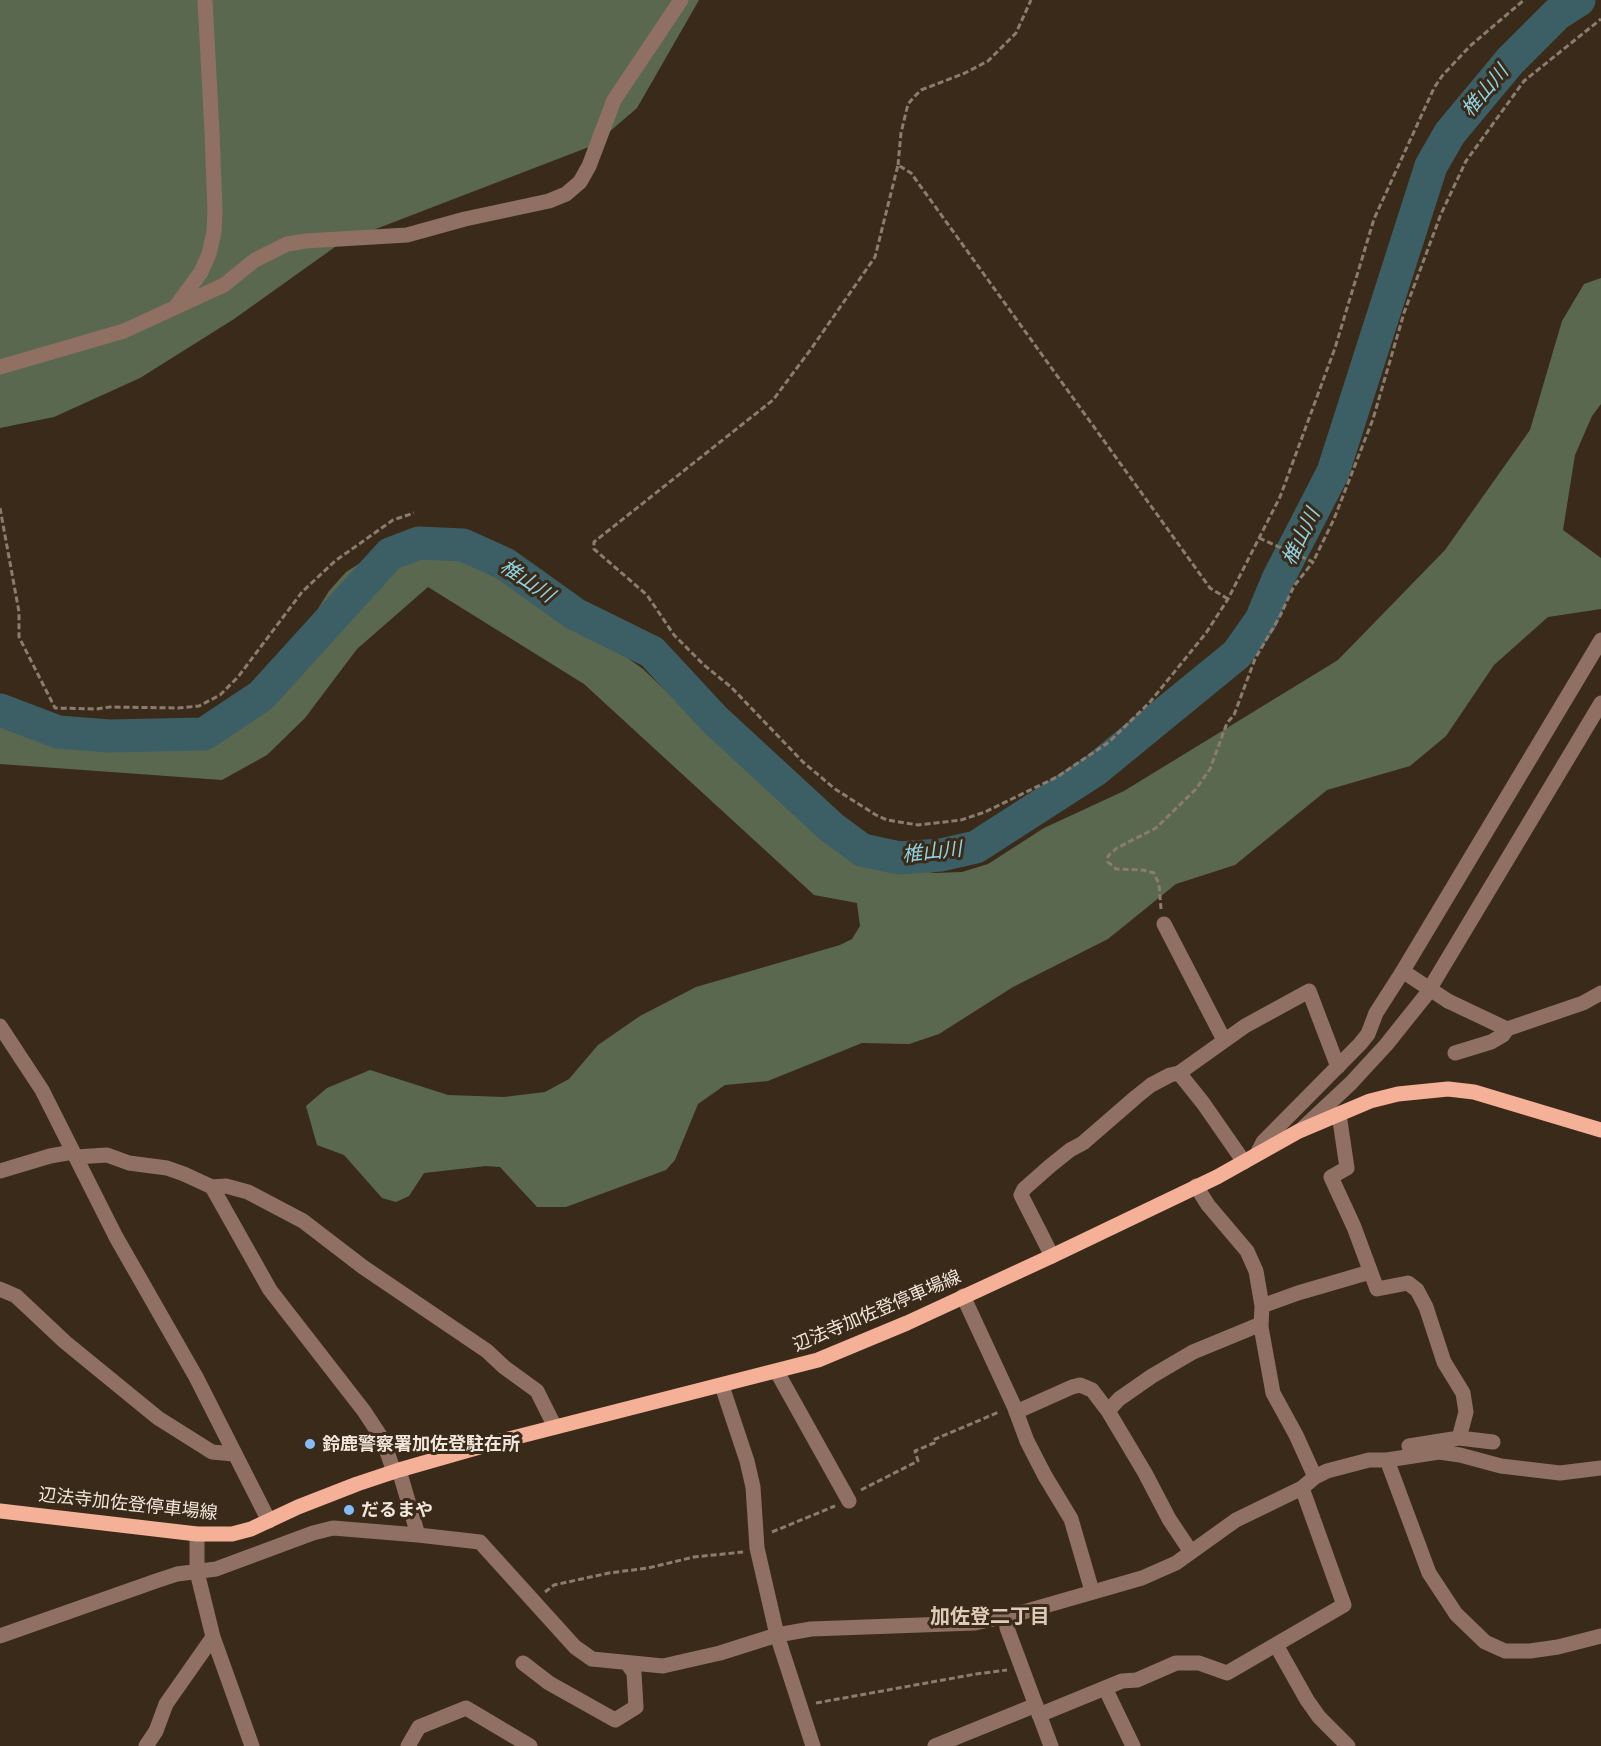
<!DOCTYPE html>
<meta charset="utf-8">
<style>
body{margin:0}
canvas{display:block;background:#3a2a19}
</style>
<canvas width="1601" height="1746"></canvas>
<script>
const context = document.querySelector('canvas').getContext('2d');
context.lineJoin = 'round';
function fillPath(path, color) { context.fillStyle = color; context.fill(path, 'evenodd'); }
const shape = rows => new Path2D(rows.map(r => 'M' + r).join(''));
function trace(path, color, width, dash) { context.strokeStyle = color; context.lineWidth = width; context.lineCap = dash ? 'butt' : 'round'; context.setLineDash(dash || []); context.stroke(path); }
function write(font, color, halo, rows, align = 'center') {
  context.font = font + ' "Asap Condensed","Noto Sans JP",sans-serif'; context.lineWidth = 6; context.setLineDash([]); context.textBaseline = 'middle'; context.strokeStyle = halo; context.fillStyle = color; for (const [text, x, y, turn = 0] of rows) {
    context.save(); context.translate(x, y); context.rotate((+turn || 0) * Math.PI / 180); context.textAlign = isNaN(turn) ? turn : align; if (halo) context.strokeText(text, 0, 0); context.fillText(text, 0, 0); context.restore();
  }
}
const forest = shape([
 [0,0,699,0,637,108,594,145,342,242,234,319,140,378,54,417,0,428],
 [1601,278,1601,404,1592,416,1575,455,1563,530,1601,558,1601,609,1548,617,1494,665,1446,736,1410,766,1327,790,1235,865,1176,884,1108,939,1013,987,939,1034,909,1044,862,1043,768,1081,725,1085,698,1104,675,1160,666,1170,566,1207,537,1207,500,1167,486,1166,424,1173,409,1196,396,1202,382,1198,344,1155,317,1145,306,1106,327,1088,370,1070,448,1095,504,1097,545,1092,569,1079,598,1045,640,1016,696,987,840,945,852,939,860,926,857,903,814,895,584,684,428,587,357,649,305,718,267,755,222,780,0,764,0,716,140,750,213,745,248,722,329,591,346,572,393,542,449,543,478,551,643,669,824,842,851,857,878,864,935,873,962,872,988,864,1044,828,1124,791,1338,660,1445,550,1530,430,1562,321,1584,284]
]);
const river = shape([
 [0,710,58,732,109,736,204,734,261,696,390,554,419,543,463,545,505,564,575,614,652,652,715,720,831,827,862,850,899,858,941,855,976,847,1094,771,1237,654,1261,620,1278,579,1333,472,1431,166,1450,133,1510,61,1557,14,1579,0]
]);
const path = shape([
 [898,165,901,133,908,104,914,97,921,90,965,73,988,61,1016,33,1031,0],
 [0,508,19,612,19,637,55,708,96,709,110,707,178,708,199,706,220,695,238,677,302,592,335,561,393,520,414,513],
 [1259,538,1313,562,1334,519,1373,419,1404,313,1441,214,1466,161,1524,81,1601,19],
 [1228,599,1210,588,911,173,898,165,875,257,811,349,773,400,594,542,594,549,647,595,674,635,704,665,731,687,803,762,835,789,876,815,887,820,918,825,961,820,985,812,1057,777,1109,742,1150,702,1206,633,1228,599,1280,497,1335,348,1374,219,1434,88,1442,76,1470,46,1524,0],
 [1161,909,1159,884,1154,873,1143,870,1116,869,1108,862,1108,856,1117,848,1156,828,1196,789,1210,769,1227,723,1234,715,1255,659,1280,616,1294,586,1313,562],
 [861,1490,918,1461,915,1451,934,1443,933,1440,999,1412],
 [772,1532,835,1506],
 [545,1592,554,1585,609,1573,648,1568,694,1557,743,1552],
 [816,1703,976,1674,1007,1670]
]);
const minor = shape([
 [177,305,201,272,209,254,214,232,215,210,212,132,205,0],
 [0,367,124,331,224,285,255,260,287,244,306,241,407,235,465,219,549,201,566,194,580,182,589,166,614,100,681,0],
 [1164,924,1224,1040],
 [1448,1001,1507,1029],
 [0,1026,42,1090,116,1237,196,1377,269,1521],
 [1455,1053,1491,1042,1503,1035,1507,1029,1583,1003,1601,993],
 [1179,1073,1245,1026,1309,991,1338,1067],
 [1339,1114,1347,1168,1331,1177,1354,1227,1377,1289,1408,1283,1417,1290,1426,1307,1444,1362,1463,1393,1466,1412,1459,1438],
 [1303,1128,1351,1083,1386,1045,1426,995,1601,703],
 [1257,1154,1263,1142,1360,1044,1368,1034,1376,1013,1401,974,1601,640],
 [76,1157,107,1155,129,1163,167,1168,184,1174,212,1187,226,1186,248,1192,303,1221,363,1267,487,1351,504,1367,537,1391,555,1427],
 [0,1171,50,1156,73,1152],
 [1196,1186,1208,1205,1247,1251,1256,1271,1262,1306,1261,1327,1273,1393,1296,1435,1315,1477],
 [212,1187,270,1290,364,1411,383,1440,394,1472],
 [1052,1256,1024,1201,1021,1195,1024,1189,1050,1166,1070,1150,1083,1143,1136,1097,1151,1085,1170,1075,1179,1073,1203,1103,1244,1162],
 [0,1289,16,1296,65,1342,158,1418,212,1452,234,1454],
 [963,1296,1014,1406,1027,1441,1045,1476,1071,1519,1092,1591],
 [1262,1306,1298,1293,1370,1272],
 [777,1372,849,1501],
 [722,1386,747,1461,753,1487,757,1548,777,1635,813,1746],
 [1108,1411,1119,1399,1152,1376,1193,1352,1261,1324],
 [1016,1412,1072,1387,1080,1385,1092,1390,1108,1411,1145,1473,1169,1519,1191,1552],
 [1409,1446,1459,1438,1493,1442],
 [1387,1460,1439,1452,1460,1455,1501,1466,1560,1473,1601,1468],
 [399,1470,418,1535],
 [197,1534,197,1572,213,1637,252,1746],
 [1006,1616,1007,1628,1051,1746],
 [0,1636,156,1581,177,1574,216,1569,313,1533,333,1528,418,1535,480,1542,575,1647,592,1659,663,1666,720,1653,777,1635,811,1629,975,1623,1020,1613,1142,1578,1176,1563,1236,1520,1302,1488,1315,1477,1327,1471,1369,1460,1387,1460,1429,1573,1456,1614,1485,1642,1505,1651,1530,1651,1558,1647,1601,1636],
 [1276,1645,1307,1700,1319,1717,1348,1746],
 [523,1663,549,1683,615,1720,636,1707,634,1673,627,1663],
 [1105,1688,1133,1746],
 [1039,1715,1122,1681,1137,1680,1176,1663,1199,1663,1227,1673,1344,1605,1302,1488],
 [146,1746,156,1731,166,1704,213,1637],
 [408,1746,419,1727,466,1708,530,1746],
 [935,1746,1036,1705]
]);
const major = shape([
 [0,1511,197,1534,232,1534,251,1529,298,1507,357,1484,399,1470,497,1442,818,1360,907,1323,1052,1256,1217,1177,1299,1131,1370,1101,1398,1094,1448,1089,1474,1092,1601,1130]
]);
const minorBridge = shape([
 [1410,976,1448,1001]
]);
const markers = [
 [310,1444,6,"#84bcfb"],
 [349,1510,6,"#84bcfb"]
];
const streetNames = [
 ["辺法寺加佐登停車場線",877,1311,-23],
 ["辺法寺加佐登停車場線",128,1504,6]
];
const poiNames = [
 ["鈴鹿警察署加佐登駐在所",322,1444],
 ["だるまや",361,1510]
];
const waterNames = [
 ["椎山川",1485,91,-50],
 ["椎山川",1301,537,-64],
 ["椎山川",527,581,34],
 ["椎山川",932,852,-6]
];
const neighbourhoodNames = [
 ["加佐登二丁目",990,1617]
];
fillPath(forest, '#5a6850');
trace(river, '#3c5f66', 33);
trace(path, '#8a7c6e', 3, [6, 3]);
trace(minor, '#907063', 15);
trace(major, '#f4b197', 15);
trace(minorBridge, '#907063', 15);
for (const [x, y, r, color] of markers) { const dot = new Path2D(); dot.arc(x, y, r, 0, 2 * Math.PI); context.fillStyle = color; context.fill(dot); trace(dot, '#3a2a19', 2); }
write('18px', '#f1e6dc', '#3a2a19', streetNames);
write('bold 18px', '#f1e6dc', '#3a2a19', poiNames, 'left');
write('italic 20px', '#8fd3e1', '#3a2a19', waterNames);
write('bold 20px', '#e0cbb6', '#3a2a19', neighbourhoodNames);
</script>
